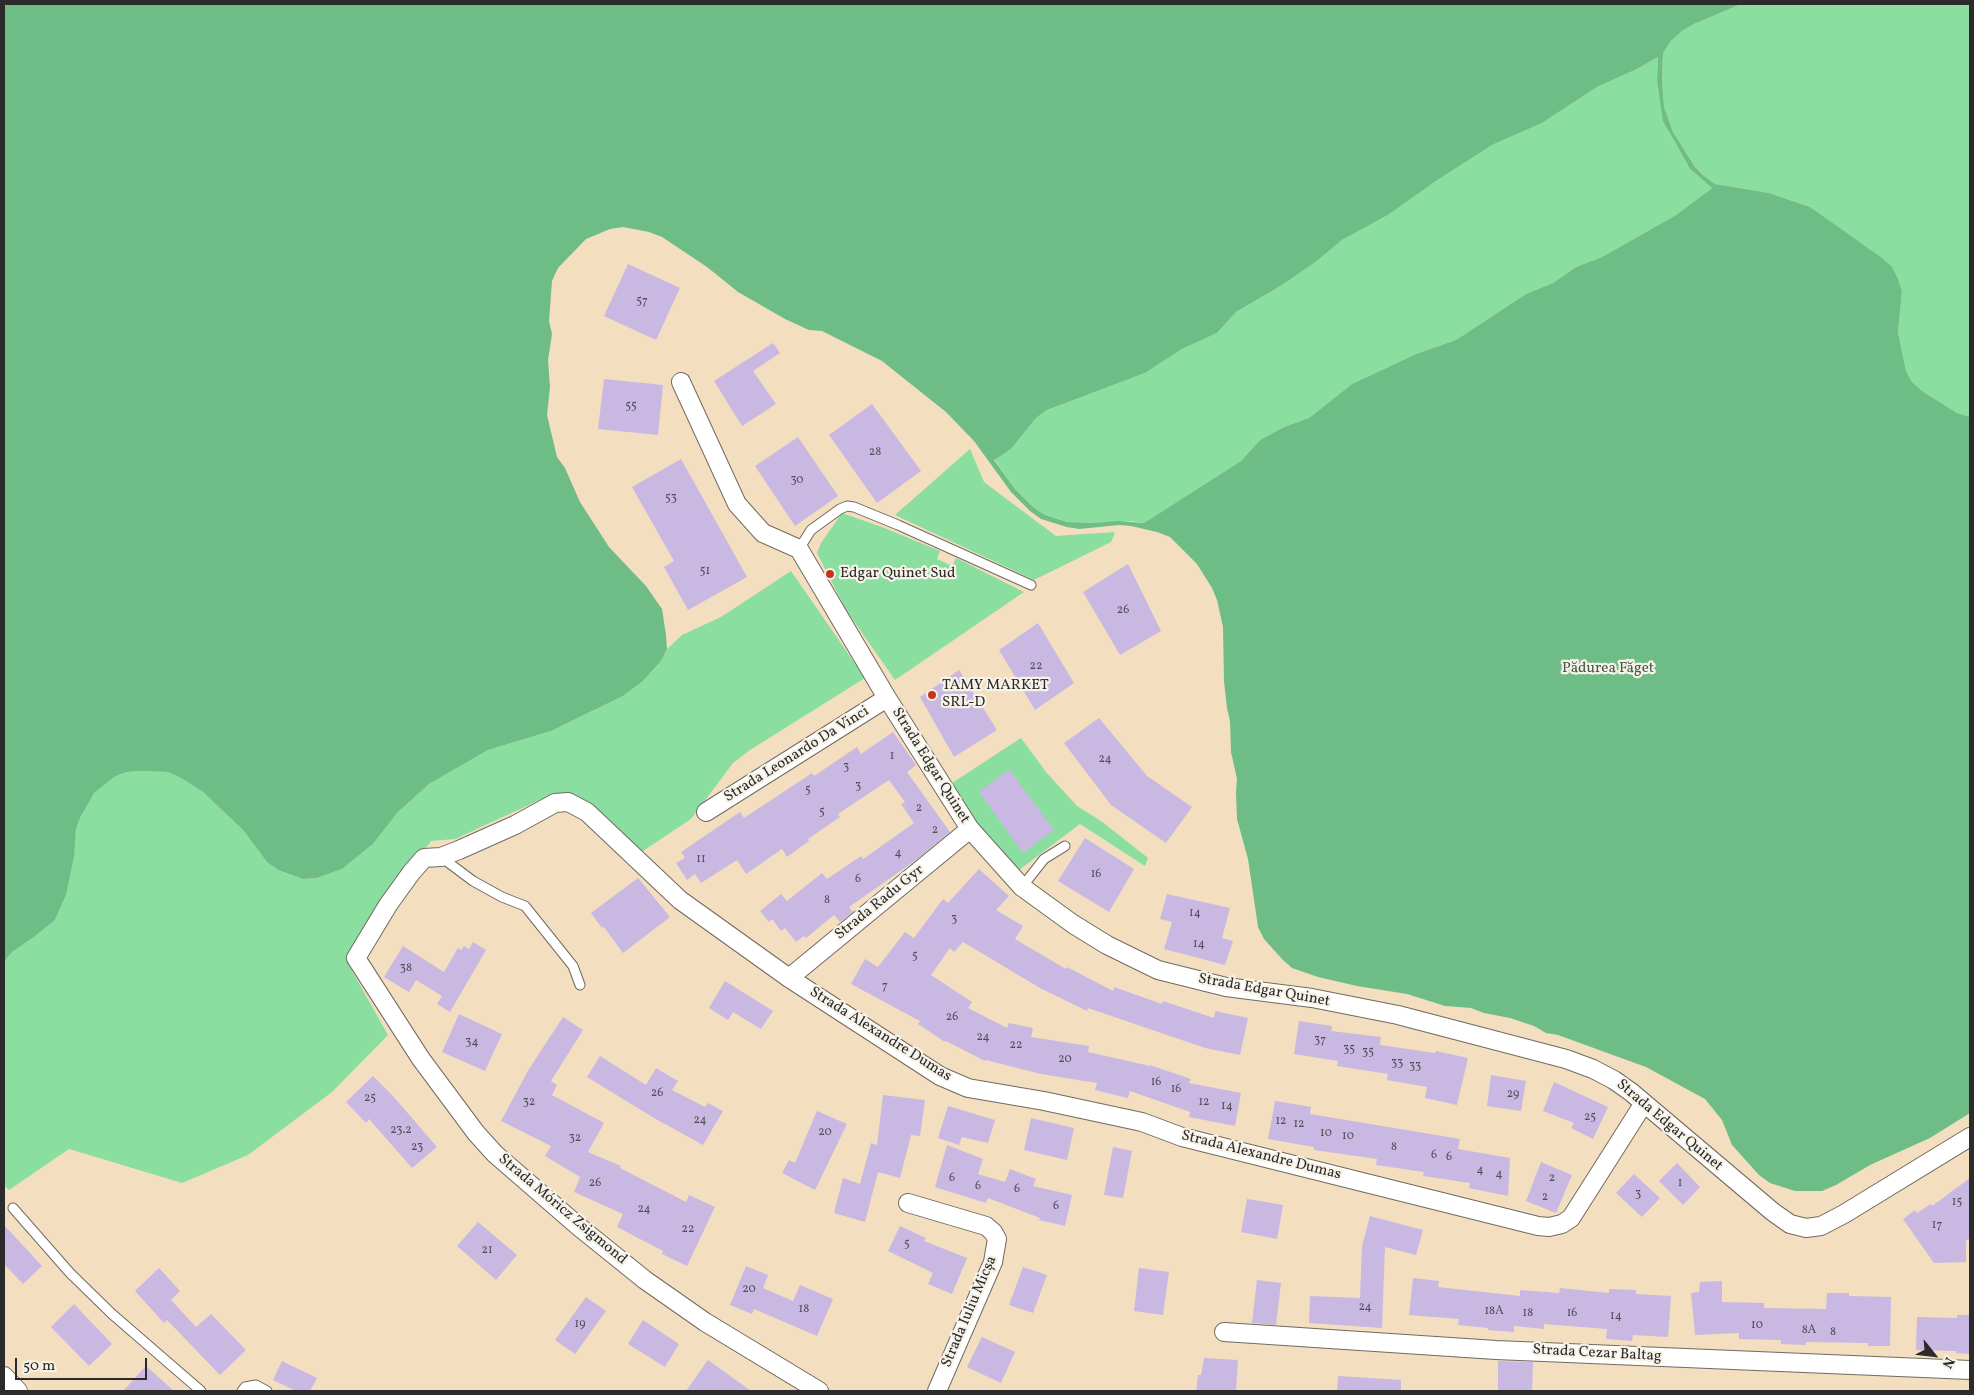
<!DOCTYPE html>
<meta charset="utf-8">
<style>
body{margin:0}
#map{position:relative;width:1974px;height:1395px;overflow:hidden;background:#f3dec0;font-family:Vollkorn,serif}
canvas{display:block}
.frame{position:absolute;inset:0;border:5px solid #2b2b2b;pointer-events:none}
.north{position:absolute;left:1909px;top:1330px;width:50px;height:50px;-webkit-text-stroke:4px #f7f3e8;paint-order:stroke;rotate:119deg;font-size:14px;font-weight:700;line-height:20px;text-align:center;color:#2b2b2b}
.north::after{content:'';display:block;margin:auto;width:18px;height:22px;background:#2b2b2b;clip-path:polygon(50% 0,100% 100%,50% 72%,0 100%)}
.scale{position:absolute;left:15px;top:1358px;width:132px;height:22px;box-sizing:border-box;border:2px solid #2b2b2b;border-top:0;padding-left:6px;font-size:15px;line-height:18px;white-space:nowrap;color:#2b2b2b;-webkit-text-stroke:4px #f7f3e8;paint-order:stroke}
</style>
<div id="map">
<canvas width="1974" height="1395"></canvas>
<div class="frame"></div>
<div class="north">N</div>
<div class="scale">50 m</div>
</div>
<script>
const context = document.querySelector('canvas').getContext('2d');
context.lineJoin = 'round';
function fillPath(path, color) { context.fillStyle = color; context.fill(path, 'evenodd'); }
const shape = rows => new Path2D(rows.map(r => 'M' + r).join(''));
function trace(path, color, width, dash) { context.strokeStyle = color; context.lineWidth = width; context.lineCap = dash ? 'butt' : 'round'; context.setLineDash(dash || []); context.stroke(path); }
function write(font, color, halo, rows, align = 'center') {
  context.font = font + ' Vollkorn,serif'; context.lineWidth = 4.5; context.setLineDash([]); context.textBaseline = 'middle'; context.strokeStyle = halo; context.fillStyle = color; for (const [text, x, y, turn = 0] of rows) {
    context.save(); context.translate(x, y); context.rotate((+turn || 0) * Math.PI / 180); context.textAlign = isNaN(turn) ? turn : align; if (halo) context.strokeText(text, 0, 0); context.fillText(text, 0, 0); context.restore();
  }
}
const green = shape([
 [1741,4,1970,4,1970,417,1957,413,1922,391,1912,382,1906,371,1898,332,1902,292,1871,250,1859,243,1810,207,1769,193,1715,184,1704,176,1695,167,1673,132,1664,107,1662,80,1663,53,1671,41,1682,31,1694,24],
 [1658,57,1657,81,1659,93,1670,134,1690,169,1712,188,1676,215,1602,257,1576,267,1553,283,1526,294,1456,340,1416,354,1352,384,1309,418,1284,427,1260,440,1241,461,1144,523,1132,521,1092,523,1067,522,1045,515,1033,507,1015,489,994,459,1011,449,1036,418,1047,410,1145,373,1182,349,1217,333,1236,312,1282,285,1317,261,1342,240,1388,215,1433,183,1492,145,1542,123,1597,87,1637,69],
 [970,449,984,482,1056,536,1115,532,1111,542,1034,580,895,515],
 [842,513,882,527,940,551,937,559,952,566,956,558,1024,592,895,680,846,610,817,553,821,543],
 [791,571,865,678,750,750,733,763,691,819,637,855,572,798,544,798,455,839,431,841,352,949,346,960,388,1035,332,1092,248,1155,182,1183,69,1149,9,1190,4,1185,4,962,12,952,34,937,55,920,66,895,76,829,86,804,94,793,103,784,114,777,126,772,142,771,168,772,181,778,203,792,243,830,267,862,278,870,303,879,317,878,342,869,373,844,398,812,429,784,488,750,551,731,623,696,643,681,661,661,667,649,682,635,721,617],
 [1021,738,1046,772,1077,806,1101,821,1148,858,1145,866,1080,824,1015,873,980,830,949,785]
]);
const forest = shape([
 [4,4,1741,4,1694,24,1682,31,1671,41,1663,53,1662,80,1664,107,1673,132,1695,167,1704,176,1715,184,1769,193,1810,207,1882,258,1892,267,1898,279,1902,292,1898,332,1906,371,1912,382,1922,391,1957,413,1970,417,1970,1113,1930,1138,1870,1165,1836,1185,1822,1191,1795,1191,1770,1183,1759,1175,1732,1145,1722,1120,1705,1099,1646,1067,1558,1035,1546,1033,1534,1026,1510,1018,1484,1013,1471,1008,1445,1006,1407,994,1357,986,1318,977,1292,968,1282,959,1264,939,1258,927,1248,859,1237,819,1236,792,1237,779,1231,752,1230,721,1227,708,1224,681,1223,627,1217,600,1212,588,1197,564,1170,537,1157,532,1131,526,1119,525,1079,529,1067,527,1041,519,1030,511,1011,492,974,441,946,412,882,361,822,331,809,330,785,319,738,292,707,267,662,237,649,232,623,227,610,229,586,239,558,268,552,281,549,321,552,334,548,360,550,387,547,415,557,457,565,468,580,502,609,547,646,586,662,609,666,635,667,649,661,661,643,681,623,696,551,731,488,750,429,784,398,812,373,844,342,869,317,878,303,879,278,870,267,862,243,830,203,792,181,778,168,772,142,771,126,772,114,777,94,793,81,816,76,829,74,856,66,895,55,920,34,937,12,952,4,962],
 [1658,57,1657,81,1663,121,1690,169,1712,188,1676,215,1602,257,1576,267,1553,283,1526,294,1456,340,1416,354,1352,384,1309,418,1284,427,1260,440,1241,461,1144,523,1119,521,1092,523,1067,522,1045,515,1033,507,1015,489,994,460,1011,449,1036,418,1047,410,1145,373,1182,349,1217,333,1236,312,1282,285,1317,261,1342,240,1388,215,1433,183,1492,145,1542,123,1597,87,1637,69]
]);
const building = shape([
 [628,264,680,288,656,340,604,316],
 [773,343,780,353,753,371,776,404,742,426,714,381],
 [604,379,663,385,658,435,598,429],
 [872,404,921,471,877,503,829,435],
 [798,437,838,496,795,526,755,466],
 [681,459,747,577,688,610,664,567,674,561,632,487],
 [1128,564,1161,631,1120,655,1083,592],
 [1038,623,1074,683,1035,710,999,650],
 [959,670,997,730,954,757,920,697],
 [1099,718,1147,776,1192,807,1166,843,1111,805,1064,743],
 [893,732,916,765,907,772,950,832,916,860,849,907,853,912,840,922,834,915,806,938,804,936,796,942,785,928,781,931,772,919,769,922,760,911,781,894,787,901,822,873,827,879,861,856,863,859,914,823,901,804,905,802,889,780,838,814,840,817,808,839,809,841,787,857,782,849,746,874,737,860,701,883,695,874,687,880,676,863,685,858,681,852,740,812,744,818,812,773,814,776,857,747,861,754],
 [1009,769,1054,830,1023,853,979,792],
 [1085,838,1134,869,1109,912,1058,881],
 [979,869,1009,896,996,910,1023,926,1015,939,1066,969,1067,967,1113,991,1114,987,1162,1004,1163,1001,1214,1018,1215,1011,1248,1018,1240,1055,1205,1048,1088,1008,1087,1011,1040,988,963,942,954,952,950,948,931,975,972,1002,968,1008,1007,1028,1009,1023,1033,1028,1031,1037,1089,1046,1088,1052,1150,1066,1150,1065,1191,1079,1189,1083,1241,1093,1235,1126,1189,1117,1190,1112,1130,1091,1128,1098,1095,1090,1097,1083,1041,1074,986,1060,985,1061,946,1041,945,1042,918,1024,920,1021,851,984,865,959,878,967,905,932,914,938,943,899,948,903],
 [638,878,670,917,623,953,604,927,602,928,591,913],
 [1167,894,1230,908,1222,938,1233,941,1225,965,1164,949,1172,922,1160,919],
 [473,942,486,950,450,1012,437,1004,442,996,416,980,409,992,384,977,403,946,444,972,458,948,461,950,464,946,469,949],
 [725,981,773,1011,761,1029,733,1012,728,1020,709,1008],
 [459,1014,502,1034,485,1071,442,1052],
 [563,1017,583,1030,551,1081,557,1085,552,1095,604,1123,588,1152,621,1166,620,1168,686,1202,689,1195,715,1207,687,1266,662,1254,663,1251,617,1227,623,1214,574,1192,580,1177,545,1156,551,1146,501,1121,529,1069],
 [1299,1021,1332,1026,1331,1031,1381,1037,1380,1045,1435,1053,1436,1051,1468,1058,1457,1105,1425,1098,1427,1087,1387,1080,1388,1074,1337,1066,1338,1061,1294,1054],
 [600,1056,646,1085,656,1068,678,1081,672,1090,705,1107,708,1103,723,1111,703,1145,654,1118,587,1077],
 [1491,1075,1526,1081,1521,1111,1487,1106],
 [373,1076,393,1096,437,1147,412,1168,369,1119,366,1123,346,1102],
 [1554,1082,1608,1107,1593,1139,1571,1128,1574,1123,1543,1111],
 [883,1095,925,1100,920,1136,911,1135,900,1178,878,1172,865,1222,834,1213,843,1178,860,1184,871,1143,877,1145],
 [1275,1101,1311,1107,1310,1114,1460,1139,1458,1149,1510,1158,1508,1196,1469,1188,1470,1183,1423,1176,1424,1172,1376,1165,1377,1159,1314,1150,1314,1147,1268,1139],
 [948,1106,995,1120,988,1143,962,1137,959,1145,938,1138],
 [817,1111,847,1124,815,1190,782,1173,789,1160,795,1163],
 [1031,1118,1074,1128,1067,1160,1024,1150],
 [947,1145,983,1159,978,1174,1005,1182,1010,1169,1036,1179,1033,1186,1072,1195,1065,1226,1039,1220,1040,1218,988,1198,986,1203,935,1187],
 [1113,1147,1132,1151,1123,1198,1104,1195],
 [1541,1162,1572,1175,1556,1213,1526,1201],
 [1677,1163,1700,1187,1683,1205,1659,1181],
 [1634,1174,1660,1198,1642,1217,1616,1193],
 [1970,1178,1970,1238,1966,1241,1966,1262,1934,1263,1903,1219,1915,1210,1917,1213,1931,1204,1932,1206],
 [1247,1199,1283,1205,1277,1239,1241,1232],
 [1370,1216,1423,1230,1416,1255,1385,1247,1382,1328,1309,1323,1310,1296,1360,1298,1362,1246],
 [478,1222,517,1255,496,1280,457,1246],
 [4,1225,42,1266,23,1284,4,1264],
 [900,1226,926,1238,924,1241,967,1258,952,1294,928,1284,933,1273,888,1251],
 [746,1266,768,1275,763,1288,793,1301,800,1285,833,1299,817,1336,754,1309,752,1314,730,1305],
 [1023,1267,1047,1275,1033,1313,1009,1305],
 [159,1268,180,1291,171,1300,196,1327,211,1314,246,1350,220,1375,167,1320,164,1323,135,1291],
 [1139,1268,1169,1272,1163,1315,1134,1311],
 [1413,1278,1439,1281,1438,1287,1520,1296,1520,1290,1559,1293,1560,1288,1609,1293,1609,1289,1636,1290,1636,1294,1671,1296,1668,1337,1633,1335,1632,1341,1606,1339,1607,1329,1544,1324,1544,1329,1514,1326,1514,1332,1488,1330,1488,1328,1458,1325,1459,1319,1409,1315],
 [1257,1280,1281,1283,1276,1325,1252,1323],
 [1722,1281,1722,1302,1764,1303,1764,1308,1826,1309,1827,1293,1849,1293,1849,1296,1891,1297,1890,1346,1868,1346,1868,1343,1806,1342,1806,1345,1781,1344,1781,1340,1739,1339,1739,1333,1695,1335,1691,1293,1699,1292,1700,1282],
 [586,1297,606,1311,575,1354,555,1340],
 [74,1304,112,1344,89,1366,51,1327],
 [1957,1315,1970,1315,1970,1354,1956,1353,1956,1351,1916,1350,1917,1317,1957,1318],
 [643,1320,679,1344,665,1367,628,1344],
 [982,1337,1015,1352,1001,1383,967,1367],
 [1204,1358,1238,1360,1236,1391,1196,1391,1198,1375,1201,1375],
 [708,1360,751,1391,686,1391],
 [282,1361,317,1378,310,1391,296,1391,273,1380],
 [1498,1361,1533,1362,1532,1391,1498,1391],
 [146,1366,174,1391,123,1391],
 [1338,1376,1401,1380,1401,1391,1337,1391]
]);
const service = shape([
 [799,549,811,530,840,509,847,506,854,507,898,525,1031,585],
 [441,857,473,881,502,897,525,906,573,966,580,985],
 [1022,887,1044,859,1065,846],
 [13,1208,70,1273,112,1314,201,1391],
 [242,1391,245,1387,256,1385,267,1391]
]);
const minor = shape([
 [681,382,737,504,763,533,799,549,887,698,970,829,1022,887,1073,924,1107,945,1158,970,1226,987,1312,998,1398,1015,1566,1059,1593,1069,1614,1080,1631,1092,1773,1212,1790,1224,1806,1228,1821,1226,1844,1214,1970,1137],
 [706,812,887,698],
 [789,978,970,829],
 [908,1203,986,1226,993,1232,997,1239,993,1262,937,1391],
 [1224,1332,1496,1350,1970,1370],
 [4,1376,18,1391],
 [819,1391,705,1322,645,1280,578,1226,495,1154,476,1133,421,1059,356,958,388,905,411,873,424,858,441,857,459,850,515,825,555,803,568,802,587,812,680,900,789,978,940,1076,968,1088,1044,1101,1142,1122,1182,1137,1538,1226,1549,1227,1562,1224,1571,1218,1644,1103]
]);
const markers = [
 [830,574,5,"#c8321e"],
 [932,695,5,"#c8321e"]
];
const numberNames = [
 ["57",642,302],
 ["55",631,407],
 ["28",875,453],
 ["30",797,481],
 ["53",671,499],
 ["51",705,572],
 ["26",1123,611],
 ["22",1036,667],
 ["1",892,757],
 ["24",1105,760],
 ["3",846,768],
 ["3",858,787],
 ["5",808,791],
 ["2",919,809],
 ["5",822,813],
 ["2",935,831],
 ["4",898,854],
 ["11",701,860],
 ["16",1096,875],
 ["6",858,880],
 ["8",827,901],
 ["14",1195,914],
 ["3",954,920],
 ["14",1199,945],
 ["5",915,957],
 ["38",406,969],
 ["7",885,987],
 ["26",952,1018],
 ["24",983,1038],
 ["37",1320,1041],
 ["34",472,1043],
 ["22",1016,1046],
 ["35",1349,1050],
 ["35",1368,1053],
 ["20",1065,1060],
 ["33",1397,1064],
 ["33",1415,1067],
 ["16",1156,1083],
 ["16",1176,1090],
 ["26",657,1094],
 ["29",1513,1095],
 ["25",370,1099],
 ["32",529,1103],
 ["12",1204,1103],
 ["14",1227,1107],
 ["25",1590,1118],
 ["24",700,1121],
 ["12",1281,1122],
 ["12",1299,1125],
 ["23.2",401,1131],
 ["20",825,1133],
 ["10",1326,1134],
 ["10",1348,1137],
 ["32",575,1139],
 ["23",417,1148],
 ["8",1394,1148],
 ["6",1434,1156],
 ["6",1449,1158],
 ["4",1480,1171],
 ["4",1499,1175],
 ["6",952,1179],
 ["2",1552,1179],
 ["26",595,1184],
 ["1",1680,1184],
 ["6",978,1187],
 ["6",1017,1190],
 ["3",1638,1195],
 ["2",1545,1198],
 ["15",1957,1203],
 ["6",1056,1207],
 ["24",644,1210],
 ["17",1937,1226],
 ["22",688,1230],
 ["5",907,1245],
 ["21",487,1251],
 ["20",749,1290],
 ["24",1365,1308],
 ["18",804,1310],
 ["18A",1494,1312],
 ["18",1528,1314],
 ["16",1572,1314],
 ["14",1616,1317],
 ["19",580,1325],
 ["10",1757,1326],
 ["8A",1809,1331],
 ["8",1833,1333]
];
const poiNames = [
 ["Edgar Quinet Sud",840,574],
 ["TAMY MARKET",942,686],
 ["SRL-D",942,703]
];
const parkNames = [
 ["Pădurea Făget",1608,669]
];
const streetNames = [
 ["Strada Leonardo Da Vinci",797,755,-32],
 ["Strada Edgar Quinet",930,766,58],
 ["Strada Radu Gyr",880,903,-39],
 ["Strada Edgar Quinet",1264,991,10],
 ["Strada Alexandre Dumas",880,1035,32],
 ["Strada Edgar Quinet",1669,1126,40],
 ["Strada Alexandre Dumas",1261,1156,14],
 ["Strada Móricz Zsigmond",562,1210,40],
 ["Strada Iuliu Micșa",970,1312,-67],
 ["Strada Cezar Baltag",1597,1354,3]
];
fillPath(green, '#8adea0');
fillPath(forest, '#6fbd86');
fillPath(building, '#c9b8e2');
trace(service, '#716a5f', 11);
trace(minor, '#716a5f', 20);
trace(service, '#fff', 9);
trace(minor, '#fff', 18);
for (const [x, y, r, color] of markers) { const dot = new Path2D(); dot.arc(x, y, r, 0, 2 * Math.PI); context.fillStyle = color; context.fill(dot); trace(dot, '#f7f3e8', 2); }
write('12px', '#524e59', null, numberNames);
write('15px', '#2b2b2b', '#f7f3e8', poiNames, 'left');
write('15px', '#435848', '#f7f3e8', parkNames);
write('15px', '#2b2b2b', '#f7f3e8', streetNames);
</script>
